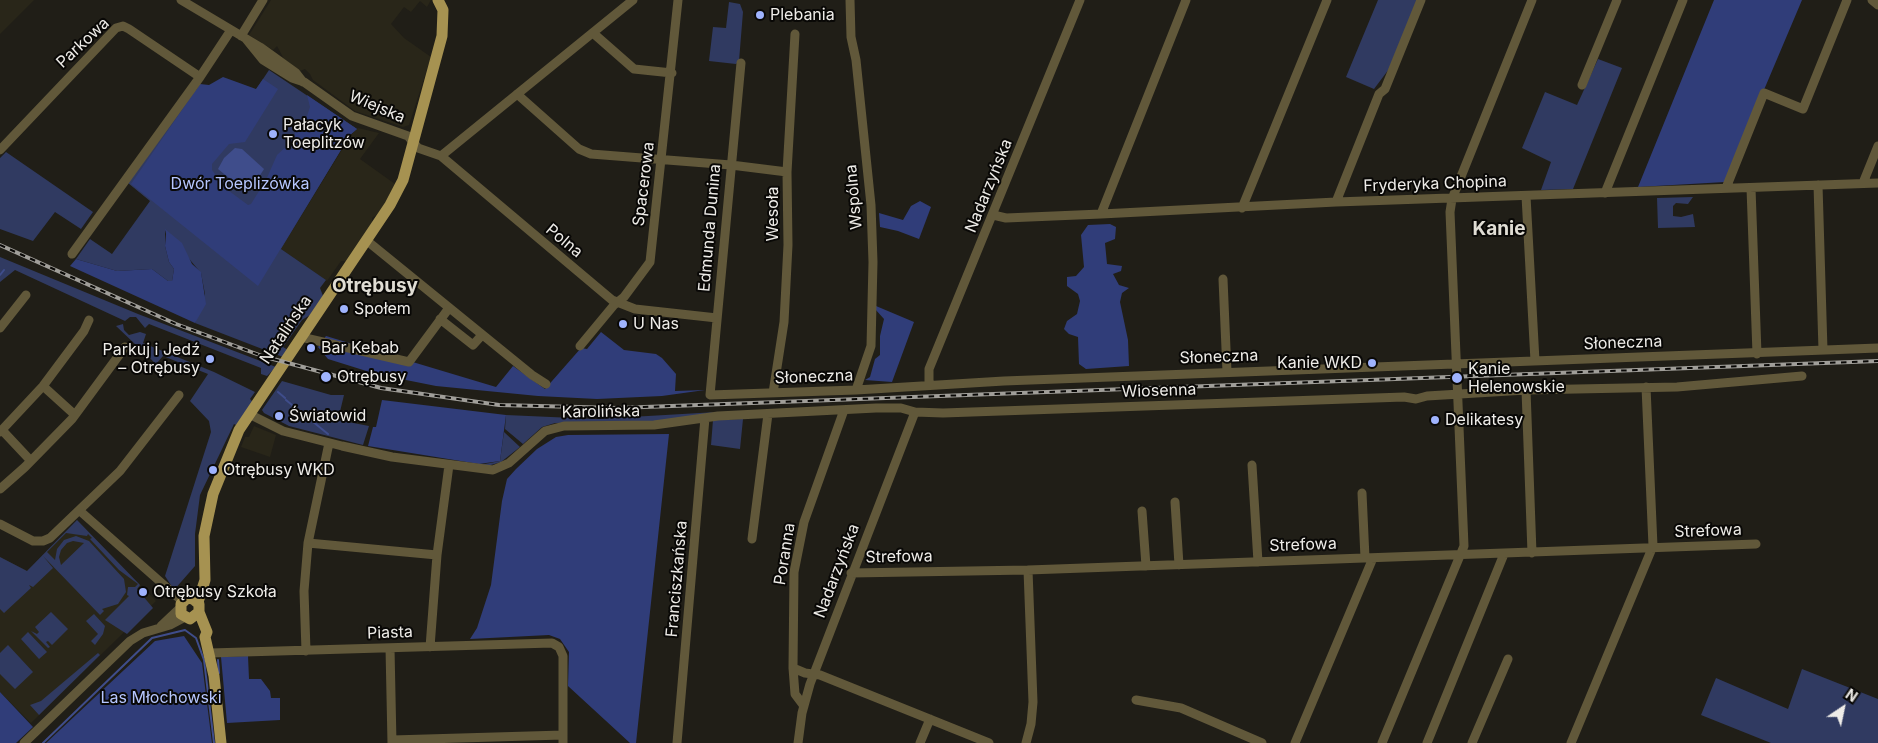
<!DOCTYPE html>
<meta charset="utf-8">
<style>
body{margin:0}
#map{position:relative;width:1878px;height:743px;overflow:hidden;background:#201e17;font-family:Inter,sans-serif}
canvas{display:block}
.north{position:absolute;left:1818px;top:683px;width:50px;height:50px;-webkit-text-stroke:4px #090806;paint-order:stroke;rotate:34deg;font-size:14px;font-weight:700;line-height:20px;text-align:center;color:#eeece8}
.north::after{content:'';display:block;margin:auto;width:18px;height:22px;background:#eeece8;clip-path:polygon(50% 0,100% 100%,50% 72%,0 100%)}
</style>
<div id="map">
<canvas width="1878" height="743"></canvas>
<div class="north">N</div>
</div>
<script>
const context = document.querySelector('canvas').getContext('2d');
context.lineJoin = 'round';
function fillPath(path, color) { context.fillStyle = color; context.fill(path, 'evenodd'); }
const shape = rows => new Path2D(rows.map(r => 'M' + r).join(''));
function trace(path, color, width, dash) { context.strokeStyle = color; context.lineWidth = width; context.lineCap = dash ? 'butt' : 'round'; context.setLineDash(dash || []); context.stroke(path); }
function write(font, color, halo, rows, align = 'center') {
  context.font = font + ' Inter,sans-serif'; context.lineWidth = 4; context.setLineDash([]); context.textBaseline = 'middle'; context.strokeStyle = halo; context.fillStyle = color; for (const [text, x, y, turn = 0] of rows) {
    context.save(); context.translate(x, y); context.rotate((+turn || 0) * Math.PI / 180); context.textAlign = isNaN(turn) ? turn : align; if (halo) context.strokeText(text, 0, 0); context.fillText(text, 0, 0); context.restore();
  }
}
const built = shape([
 [0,0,34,0,0,34],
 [271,0,431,0,427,7,420,1,411,12,404,7,391,24,404,38,431,57,409,125,403,127,355,111,313,80,310,74,305,69,300,71,284,59,277,46,273,50,249,35],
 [358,128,379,133,360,159,395,184,387,201,378,214,372,218,372,223,347,261,341,261,327,281,281,249,351,135],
 [254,426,276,435,270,457,241,447,245,437,249,437],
 [77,520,156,601,31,723,0,692,0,557,27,571]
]);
const green = shape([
 [1378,0,1417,0,1389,69,1374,89,1346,77],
 [729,2,740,4,743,12,739,61,736,64,709,61,713,27,726,28],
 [1598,59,1622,68,1573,189,1541,190,1551,162,1522,148,1545,92,1577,105],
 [269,70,357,129,350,135,281,249,326,280,320,288,323,296,310,315,302,320,283,347,288,350,283,357,195,323,205,294,201,273,165,230,165,246,169,262,174,269,172,281,168,281,152,269,117,271,76,259,90,239,112,254,150,201,128,183,195,90,247,103],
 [6,152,93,212,81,229,55,212,33,241,0,229,0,158],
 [1693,197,1688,204,1676,203,1673,206,1673,216,1681,217,1693,214,1695,227,1658,228,1657,198],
 [0,257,138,314,276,367,267,376,261,374,261,368,149,324,145,328,136,317,130,317,125,321,15,270,0,282],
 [123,324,124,330,129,335,140,332,146,334,143,343,214,372,255,392,250,399,253,402,236,425,234,424,200,495,195,534,195,566,174,590,165,576,211,432,209,421,190,401,208,374,163,356,156,364,116,326],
 [282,381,331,395,344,395,338,420,369,426,363,445,289,426,264,413,262,410],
 [717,412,657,422,555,423,542,427,523,444,505,429,506,415,596,419],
 [743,419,740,449,711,445,713,420],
 [504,432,520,447,501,462,491,465,480,465,500,461],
 [77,520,140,585,137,589,153,608,127,634,105,620,129,596,127,595,128,587,135,587,138,584,119,570,90,539,92,538,88,534,87,536,66,533,47,552,55,560,57,549,64,540,76,536,89,541,124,579,126,592,118,604,102,609,104,611,100,615,43,556,53,568,33,587,29,585,31,588,4,613,0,609,0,557,27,571],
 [73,541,84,543,61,565,59,557,61,550,67,543],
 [51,612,68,629,52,645,48,641,46,642,50,647,48,648,31,631,37,634,39,632,35,627],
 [94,614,105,626,103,634,95,645,91,641,98,634,86,621],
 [28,632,47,652,39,659,21,639],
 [8,645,33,672,15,689,0,674,0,653],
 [98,653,100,655,39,715,30,705,41,701],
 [1802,669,1878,699,1878,743,1771,743,1701,715,1716,678,1788,709]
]);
const forest = shape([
 [1714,0,1802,0,1725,182,1638,187],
 [223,77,256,89,263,79,278,89,245,142,229,144,212,164,212,170,225,188,248,205,251,204,266,180,277,155,290,143,290,149,295,149,295,123,307,116,310,107,307,95,357,129,350,135,258,286,131,184,200,84,209,85],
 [920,201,931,207,919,239,898,231,880,227,879,213,903,220,911,206],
 [1110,224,1116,227,1115,239,1105,243,1107,264,1122,266,1121,271,1113,274,1119,285,1129,288,1122,293,1120,302,1128,340,1129,366,1086,369,1079,364,1078,337,1069,334,1064,329,1067,321,1077,314,1080,301,1078,294,1067,286,1067,277,1076,276,1084,267,1081,235,1088,225],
 [165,229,182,243,192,264,201,272,206,304,195,323,70,266,76,259,117,271,152,269,168,281,172,281,174,269,169,262,165,246,166,234],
 [876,306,914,322,892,382,865,380,870,377,875,359,880,355,880,336,884,319,875,309],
 [601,332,624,350,656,354,662,358,676,374,675,391,705,390,662,396,597,399,538,396,436,386,376,374,328,359,318,347,326,336,496,387,513,366,545,389,581,348,587,349],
 [382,400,506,415,500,461,479,464,368,446,373,427,376,427],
 [669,434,636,743,630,743,568,686,569,652,560,639,549,635,470,639,477,628,491,585,502,501,507,479,516,469,537,449,556,437,568,435],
 [184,636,202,663,212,743,46,743,155,641],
 [248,656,249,679,261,679,270,691,271,698,280,698,280,720,227,723,221,657],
 [0,692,33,727,16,743,0,743]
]);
const water = shape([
 [235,148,242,149,264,169,250,191,241,188,218,169,224,158]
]);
const stream = shape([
 [0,275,4,270],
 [278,392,285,398],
 [286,400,309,419],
 [312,421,328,434],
 [218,660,219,673],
 [43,743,152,638,185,630,196,638,204,660,214,743]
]);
const minor = shape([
 [181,0,260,47,296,73,303,82],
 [850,0,851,37,856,60,871,205,873,262,871,346,856,390],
 [1872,0,1878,5],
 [593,33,634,69,672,73],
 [241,36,263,0],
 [246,39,263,60,292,78,304,82,352,116,408,136,418,148,441,156,612,300,635,309,717,318],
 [741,63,710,395,856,390,1004,381,1878,348],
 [1582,85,1617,0],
 [517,94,579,149,591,154,731,165,787,172],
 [0,150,116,28,123,26,129,29,200,77,231,30],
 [441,156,633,0],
 [1863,183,1878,146],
 [1818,185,1823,350],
 [1726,188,1764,93,1803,109,1847,0],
 [1751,188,1757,354],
 [1605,193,1683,0],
 [1526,196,1535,361],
 [1336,202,1379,94,1385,89,1421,0],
 [1242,208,1327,0],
 [1101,214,1186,0],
 [993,215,1006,218,1101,214,1336,202,1878,183],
 [366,240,532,375,546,384],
 [72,254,200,77],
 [1223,279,1227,372],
 [440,319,473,345,482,335],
 [0,328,26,295],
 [301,337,409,362,449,308],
 [580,346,614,305,624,297,650,262,678,0],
 [929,384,929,369,1080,0],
 [43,386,75,415],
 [1526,390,1532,553],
 [773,393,784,322,788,245,787,172,795,34],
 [249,414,283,431,342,446,392,457,493,470,509,463,545,431,564,426,654,425,718,416,876,408,901,408,915,412,943,413,1404,397,1416,399,1427,396,1526,390,1677,387,1802,376],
 [2,430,31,461],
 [0,432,43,386,84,331,89,320],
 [1252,465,1258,562],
 [0,489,25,467,72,419,125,347],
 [1362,493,1365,558],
 [1175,502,1179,565],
 [80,511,182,601],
 [1142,511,1146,566],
 [0,524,33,541,43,541,50,538,120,471,179,395],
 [752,539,768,414],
 [308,543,437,555],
 [851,573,1028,570,1756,544],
 [161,626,179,609],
 [430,647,437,555,449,465],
 [390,648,392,743],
 [306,651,304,591,308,543,329,443],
 [210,653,552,643,559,647,563,656,563,743],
 [793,668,805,673,820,675,989,743],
 [1136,700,1181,708,1262,743],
 [804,706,795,694,793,668,794,572,804,522,844,410],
 [392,740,563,735],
 [24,743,130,641,143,633,170,625,185,617],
 [677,743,705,418],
 [798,743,802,713,810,684,915,412],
 [920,743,930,719],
 [1026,743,1031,724,1033,702,1028,570],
 [1295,743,1373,558],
 [1382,743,1464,546,1450,212,1452,199,1532,0],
 [1427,743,1504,554],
 [1472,743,1508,659],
 [1571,743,1653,546,1646,387]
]);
const major = shape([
 [191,594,181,604,181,614,190,619,199,612],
 [188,598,193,599,199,604,199,612,207,632,205,637,214,676,221,743],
 [198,602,205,580,204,536,213,494,239,430,390,205,403,180,442,36,443,10,438,0]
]);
const rail = shape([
 [0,245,176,324,262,356,381,388,499,405,618,408,1878,361]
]);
const markers = [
 [760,15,5,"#9fb3fd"],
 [273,134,5,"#9fb3fd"],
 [344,309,5,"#9fb3fd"],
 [623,324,5,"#9fb3fd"],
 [311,348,5,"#9fb3fd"],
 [210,359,5,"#9fb3fd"],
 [1372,363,5,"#9fb3fd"],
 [326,377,6,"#9fb3fd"],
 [1457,378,6,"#9fb3fd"],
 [279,416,5,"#9fb3fd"],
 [1435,420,5,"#9fb3fd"],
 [213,470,5,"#9fb3fd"],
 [143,592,5,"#9fb3fd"]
];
const poiNames = [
 ["Plebania",770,15],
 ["Pałacyk",283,125],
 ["Toeplitzów",283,143],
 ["Społem",354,309],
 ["U Nas",633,324],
 ["Bar Kebab",321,348],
 ["Parkuj i Jedź",200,350,"right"],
 ["– Otrębusy",200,368,"right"],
 ["Kanie WKD",1362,363,"right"],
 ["Kanie",1468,369],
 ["Helenowskie",1468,387],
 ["Otrębusy",337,377],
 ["Światowid",289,416],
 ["Delikatesy",1445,420],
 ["Otrębusy WKD",223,470],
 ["Otrębusy Szkoła",153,592]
];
const streetNames = [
 ["Parkowa",83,43,-43],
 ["Wiejska",377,107,23],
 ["Spacerowa",644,184,-83],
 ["Fryderyka Chopina",1435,184,-2],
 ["Nadarzyńska",989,186,-68],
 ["Wspólna",854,197,-95],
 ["Wesoła",773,214,-90],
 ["Edmunda Dunina",710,228,-85],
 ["Polna",564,241,40],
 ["Natalińska",286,330,-56],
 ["Słoneczna",1623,343,-2],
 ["Słoneczna",1219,357,-2],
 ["Słoneczna",814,377,-2],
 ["Wiosenna",1159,391,-2],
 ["Karolińska",601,412,-1],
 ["Strefowa",1708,531,-2],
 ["Strefowa",1303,545,-2],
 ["Poranna",785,554,-81],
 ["Strefowa",899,557,-1],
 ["Nadarzyńska",837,571,-69],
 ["Franciszkańska",677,579,-85],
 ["Piasta",390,633,-2]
];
const parkNames = [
 ["Dwór Toeplizówka",240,184],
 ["Las Młochowski",161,698]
];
const quarterNames = [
 ["Kanie",1499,229],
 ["Otrębusy",375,286]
];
fillPath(built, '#292619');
fillPath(green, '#303a61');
fillPath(forest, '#303d79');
fillPath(water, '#3f4d8b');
trace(stream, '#3f4d8b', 2);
trace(minor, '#61583a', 9);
trace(major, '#a69251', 11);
trace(rail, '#a09e99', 4);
trace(rail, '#090806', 2, [5.5]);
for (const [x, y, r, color] of markers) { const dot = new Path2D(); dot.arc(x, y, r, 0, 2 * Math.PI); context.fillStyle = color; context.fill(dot); trace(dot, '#090806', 2); }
write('16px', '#eeece8', '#090806', poiNames, 'left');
write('16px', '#eeece8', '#090806', streetNames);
write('16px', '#b6c6fe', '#090806', parkNames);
write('bold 19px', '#e0ddd4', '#090806', quarterNames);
</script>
